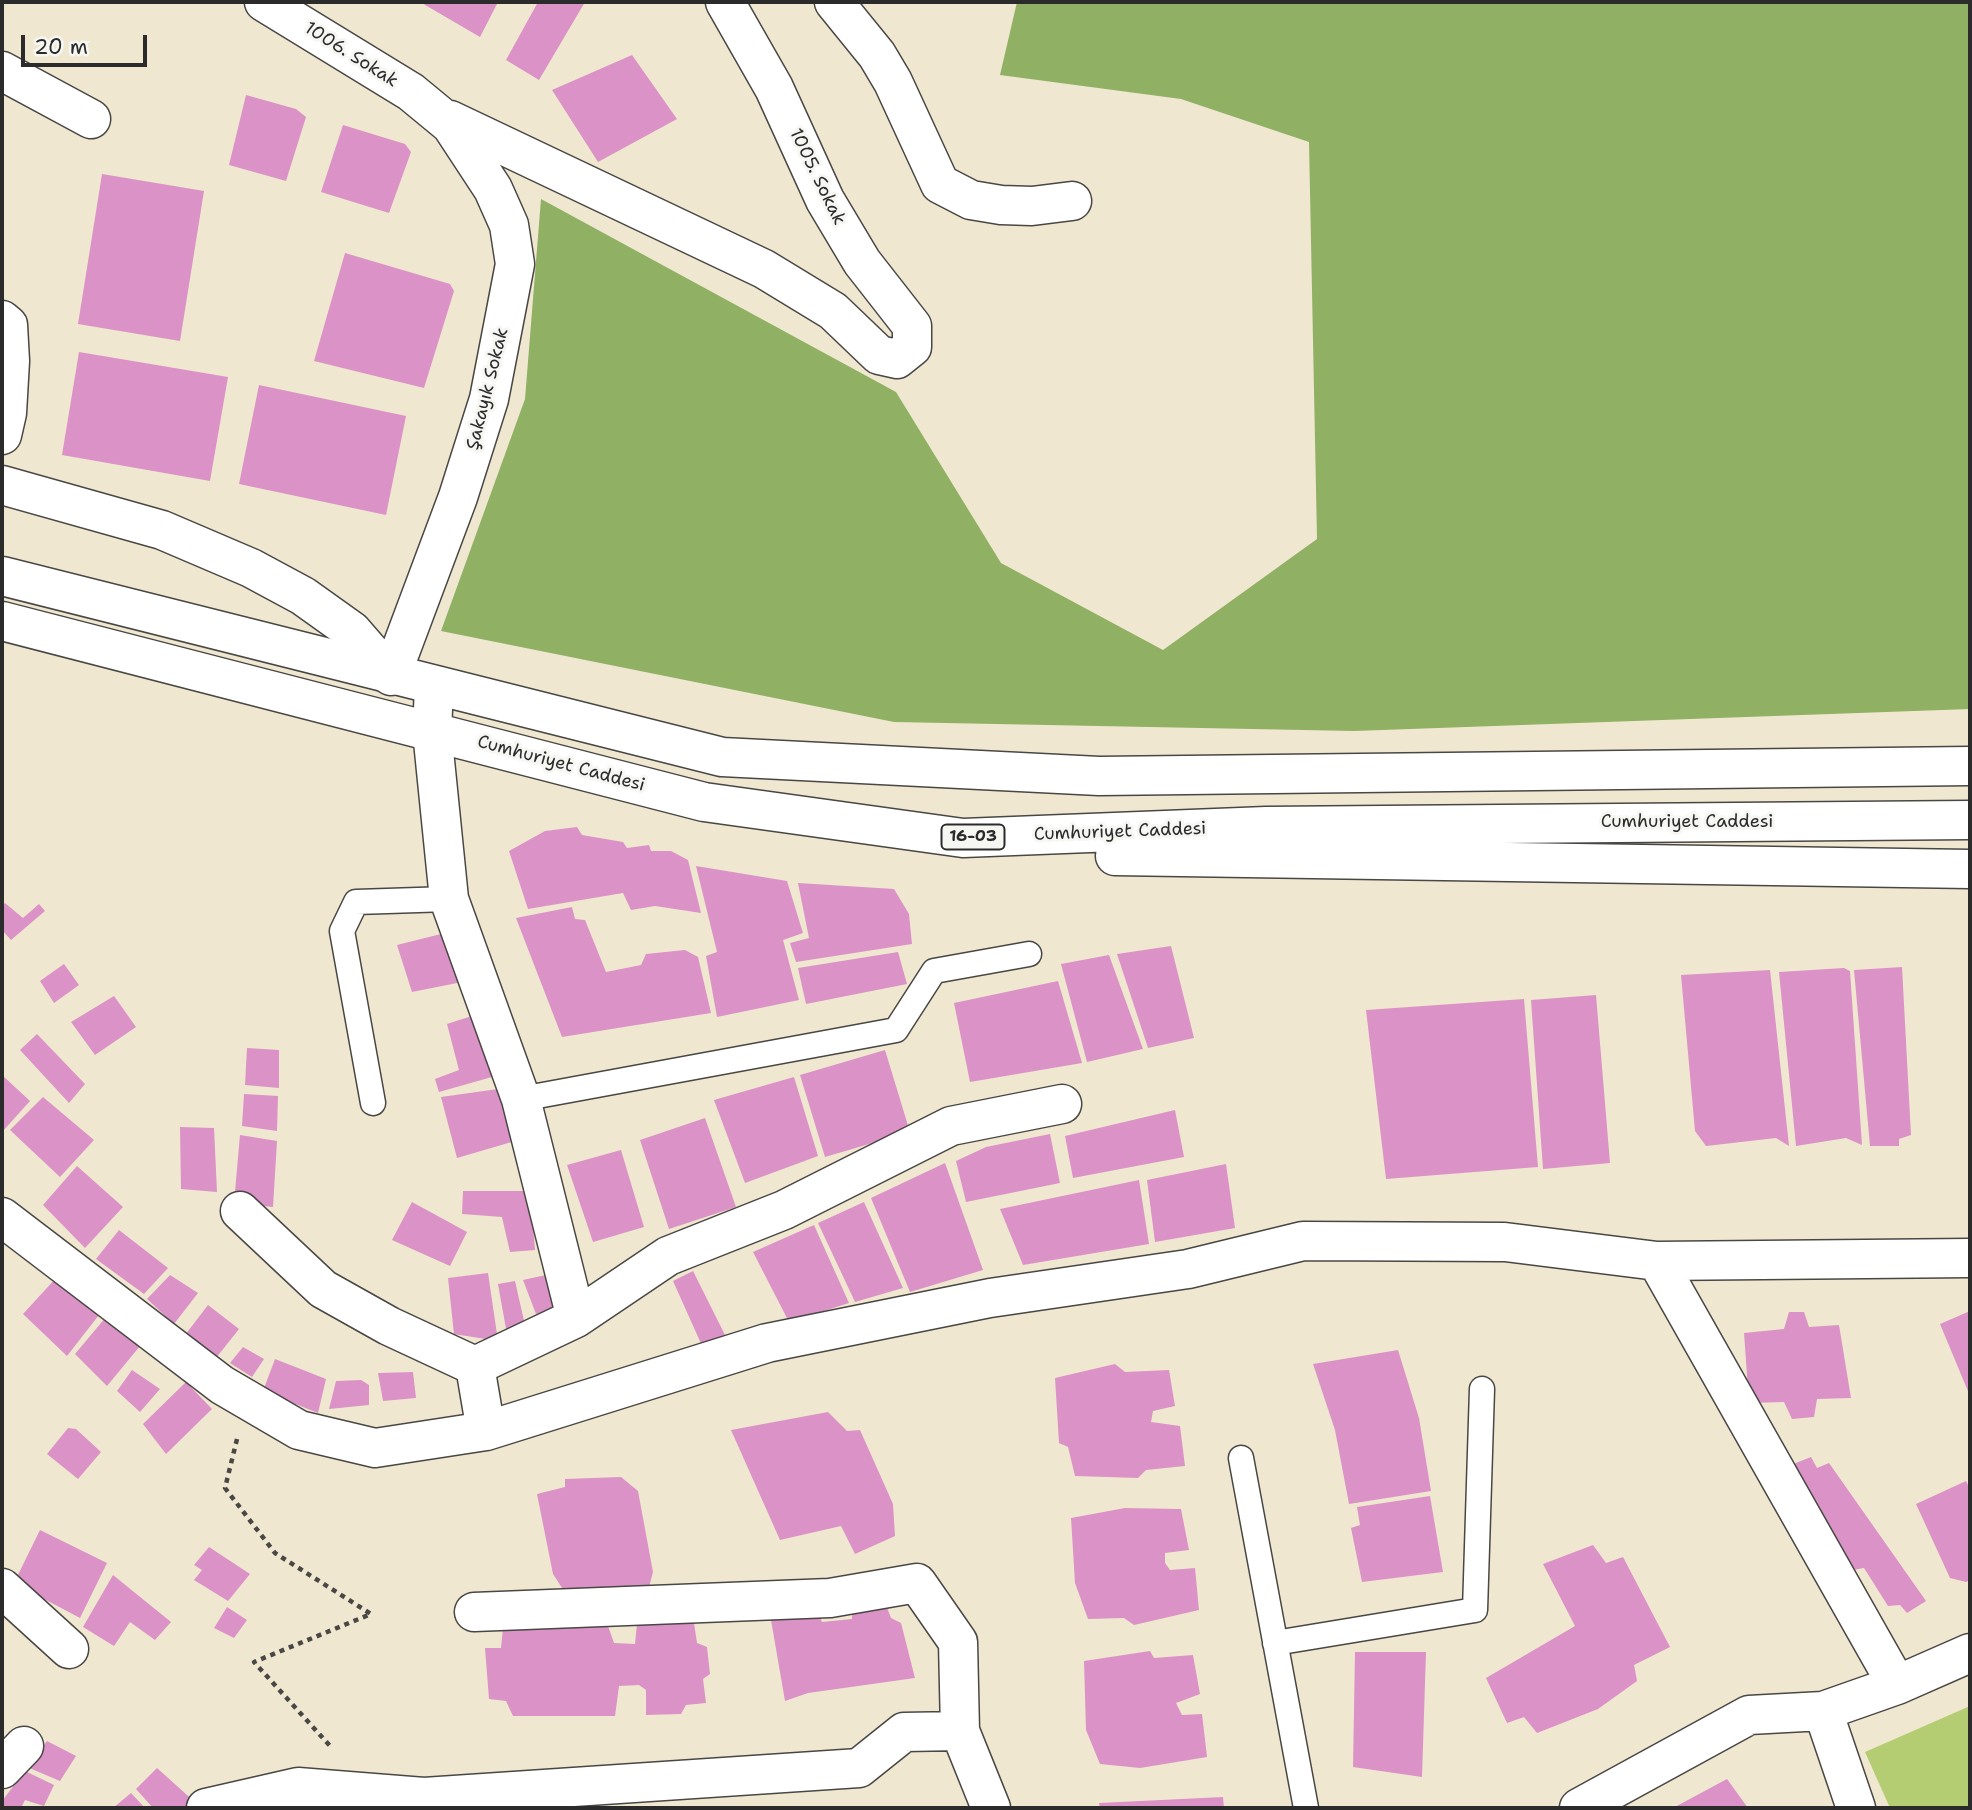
<!DOCTYPE html>
<meta charset="utf-8">
<style>
body{margin:0}
#map{position:relative;width:1972px;height:1810px;overflow:hidden;background:#f0e7d1;font-family:"Shantell Sans",sans-serif}
canvas{display:block}
.frame{position:absolute;inset:0;border:4px solid #2b2b2b;pointer-events:none}
.scale{position:absolute;left:21px;top:35px;width:126px;height:32px;box-sizing:border-box;border:4px solid #2b2b2b;border-top:0;padding-left:9px;font-size:21px;line-height:24px;white-space:nowrap;color:#2b2b2b;-webkit-text-stroke:5px #f6f6f2;paint-order:stroke}
</style>
<div id="map">
<canvas width="1972" height="1810"></canvas>
<div class="frame"></div>
<div class="scale">20 m</div>
</div>
<script>
const context = document.querySelector('canvas').getContext('2d');
context.lineJoin = 'round';
function fillPath(path, color) { context.fillStyle = color; context.fill(path, 'evenodd'); }
const shape = rows => new Path2D(rows.map(r => 'M' + r).join(''));
function trace(path, color, width, dash) { context.strokeStyle = color; context.lineWidth = width; context.lineCap = dash ? 'butt' : 'round'; context.setLineDash(dash || []); context.stroke(path); }
function write(font, color, halo, rows, align = 'center') {
  context.font = font + ' "Shantell Sans",sans-serif'; context.lineWidth = 6; context.setLineDash([]); context.textBaseline = 'middle'; context.strokeStyle = halo; context.fillStyle = color; for (const [text, x, y, turn = 0] of rows) {
    context.save(); context.translate(x, y); context.rotate((+turn || 0) * Math.PI / 180); context.textAlign = isNaN(turn) ? turn : align; if (halo) context.strokeText(text, 0, 0); context.fillText(text, 0, 0); context.restore();
  }
}
const green = shape([
 [1970,1706,1970,1808,1890,1808,1865,1752]
]);
const forest = shape([
 [1017,2,1970,2,1970,709,1354,731,894,722,441,631,525,399,541,199,896,392,1001,563,1163,650,1317,539,1309,142,1181,99,1000,75]
]);
const building = shape([
 [420,2,498,2,480,37],
 [538,2,585,2,539,80,506,60],
 [632,55,677,119,598,162,552,90],
 [246,95,296,109,306,117,286,181,229,165],
 [343,125,405,144,411,152,389,213,321,192],
 [102,174,204,191,180,341,78,324],
 [345,253,450,284,454,291,424,388,314,361],
 [79,352,228,377,210,481,62,455],
 [259,385,406,416,386,515,239,484],
 [577,827,582,835,623,842,627,848,649,845,651,851,671,851,688,860,701,913,655,906,631,910,623,893,528,909,509,851,545,831],
 [696,866,787,881,803,933,783,940,799,1000,717,1017,706,956,717,952],
 [798,883,894,889,909,914,912,944,796,962,790,943,809,938],
 [5,903,23,918,39,904,45,911,11,940,2,930,2,906],
 [572,907,575,919,585,920,606,972,641,965,646,954,685,950,698,957,711,1013,562,1037,516,918],
 [445,933,462,982,412,992,397,945],
 [1171,946,1194,1038,1148,1048,1117,954],
 [898,952,907,984,806,1004,798,968],
 [1109,955,1143,1049,1087,1062,1061,964],
 [64,964,79,985,54,1003,40,981],
 [1902,967,1911,1135,1899,1139,1899,1146,1870,1146,1854,970],
 [1844,968,1850,971,1862,1145,1846,1138,1796,1146,1779,972],
 [1770,970,1789,1146,1776,1138,1706,1146,1695,1131,1681,975],
 [1058,981,1082,1063,970,1082,954,1003],
 [1596,995,1610,1163,1543,1169,1531,1000],
 [114,996,136,1027,95,1055,71,1022],
 [1524,999,1538,1167,1386,1179,1366,1010],
 [478,1014,499,1075,439,1092,435,1079,459,1070,447,1024],
 [37,1034,85,1084,69,1103,20,1050],
 [247,1048,279,1050,279,1088,245,1085],
 [885,1050,910,1132,825,1157,800,1075],
 [2,1075,30,1101,2,1132],
 [794,1077,818,1156,745,1183,714,1100],
 [498,1089,515,1141,457,1158,441,1097],
 [244,1094,278,1096,277,1131,242,1126],
 [43,1097,94,1140,60,1177,10,1130],
 [1175,1110,1184,1157,1073,1178,1065,1136],
 [705,1118,736,1207,669,1229,640,1140],
 [180,1127,214,1128,217,1192,181,1189],
 [1050,1134,1060,1183,966,1202,956,1161,986,1147],
 [240,1135,277,1141,273,1207,234,1203],
 [621,1150,644,1227,593,1242,567,1165],
 [945,1163,983,1270,910,1292,871,1198],
 [1226,1164,1235,1228,1155,1242,1147,1180],
 [77,1166,123,1207,85,1248,43,1205],
 [1139,1180,1149,1244,1023,1265,1000,1209],
 [463,1191,523,1191,531,1201,535,1250,510,1252,502,1217,462,1214],
 [412,1202,467,1232,450,1266,392,1240],
 [864,1202,903,1288,855,1302,818,1223],
 [814,1225,849,1303,789,1322,753,1252],
 [119,1230,168,1268,144,1294,96,1259],
 [693,1271,727,1339,703,1348,673,1281],
 [488,1273,498,1341,454,1334,448,1278],
 [170,1275,198,1293,174,1324,147,1299],
 [546,1275,560,1307,536,1314,523,1280],
 [56,1278,99,1315,67,1356,23,1314],
 [515,1281,527,1334,508,1340,498,1284],
 [208,1305,239,1329,216,1358,185,1335],
 [111,1311,145,1340,107,1386,75,1354],
 [1970,1311,1970,1396,1940,1324],
 [1789,1312,1804,1312,1809,1327,1839,1325,1851,1398,1817,1399,1814,1417,1792,1419,1784,1402,1749,1403,1744,1333,1784,1329],
 [243,1347,264,1359,252,1377,230,1363],
 [1398,1350,1419,1418,1431,1491,1349,1504,1335,1430,1313,1364],
 [275,1359,326,1379,318,1413,263,1391],
 [1115,1364,1125,1372,1169,1370,1175,1406,1153,1411,1151,1422,1180,1426,1185,1466,1146,1470,1138,1478,1075,1476,1068,1447,1059,1443,1055,1378],
 [132,1370,160,1389,140,1412,117,1391],
 [413,1372,416,1398,383,1401,378,1373],
 [361,1380,369,1385,369,1405,329,1409,336,1381],
 [186,1382,212,1409,166,1454,143,1424],
 [828,1412,847,1431,860,1430,893,1504,895,1536,855,1554,841,1526,780,1540,731,1430],
 [68,1428,76,1429,101,1452,78,1479,47,1454],
 [1811,1457,1817,1468,1829,1463,1926,1601,1907,1613,1900,1605,1888,1606,1864,1568,1847,1571,1791,1465],
 [621,1477,638,1491,653,1572,649,1587,566,1594,553,1574,537,1494,565,1487,565,1479],
 [1966,1481,1970,1489,1970,1580,1966,1582,1950,1578,1916,1504],
 [1430,1496,1443,1572,1362,1582,1351,1528,1360,1525,1357,1507],
 [1125,1508,1181,1509,1189,1550,1165,1553,1165,1563,1170,1570,1195,1568,1199,1610,1134,1625,1124,1618,1088,1619,1075,1583,1071,1518],
 [40,1530,107,1563,80,1618,14,1583],
 [1593,1545,1606,1563,1623,1557,1670,1647,1634,1665,1637,1681,1598,1709,1537,1733,1524,1717,1507,1723,1486,1678,1575,1626,1543,1564],
 [209,1547,250,1574,228,1601,194,1580,202,1570,194,1565],
 [113,1575,171,1622,155,1640,130,1622,114,1646,83,1627],
 [883,1597,891,1618,901,1623,915,1678,808,1693,785,1701,771,1620,815,1605,822,1622,852,1619,852,1601],
 [227,1607,247,1620,234,1638,214,1628],
 [694,1623,697,1643,707,1647,710,1674,703,1679,706,1703,686,1705,681,1714,646,1715,646,1690,639,1685,619,1686,615,1716,513,1716,506,1701,489,1699,485,1648,501,1648,503,1628,608,1626,614,1643,635,1644,637,1624],
 [1150,1651,1154,1658,1193,1655,1200,1694,1176,1703,1182,1715,1202,1714,1207,1757,1140,1768,1100,1764,1086,1730,1084,1661],
 [1355,1652,1426,1652,1422,1777,1353,1767],
 [47,1741,76,1756,60,1781,27,1767],
 [157,1768,197,1804,192,1808,153,1808,136,1789],
 [25,1771,54,1785,44,1806,25,1800,21,1808,2,1808,2,1801],
 [1727,1779,1748,1808,1673,1808],
 [131,1793,145,1808,113,1808],
 [1223,1797,1224,1808,1100,1808,1099,1803]
]);
const path = shape([
 [237,1439,225,1488,275,1553,371,1614,254,1662,331,1747]
]);
const service = shape([
 [521,1099,896,1030,934,971,1029,954],
 [373,1103,342,931,356,902,449,899],
 [1241,1458,1306,1808],
 [1275,1643,1475,1610,1482,1389]
]);
const minor = shape([
 [834,2,877,55,893,82,940,184,971,200,1001,205,1032,206,1072,201],
 [2,71,91,119],
 [450,120,764,269,833,311,879,355,897,359,912,347,912,326,862,262,825,200,774,88,725,2],
 [2,320,8,325,10,361,7,413,2,435],
 [2,485,162,530,251,568,303,596,352,631,391,676,458,497,489,399,515,264,509,225,493,189,451,125,411,92,264,2],
 [434,687,432,731,449,899,521,1099,576,1318],
 [240,1211,323,1289,389,1326,475,1366,576,1318,668,1256,784,1210,951,1126,1062,1104],
 [2,1217,222,1385,299,1430,375,1448,486,1431,767,1343,990,1298,1188,1269,1303,1241,1505,1242,1657,1261,1970,1258],
 [1657,1261,1897,1685],
 [475,1366,486,1431],
 [2,1588,69,1649],
 [474,1612,830,1598,917,1583,958,1642,960,1731,991,1808],
 [1823,1711,1856,1808],
 [2,1769,24,1746],
 [206,1808,298,1787,424,1797,859,1768,904,1732,960,1731],
 [1579,1808,1749,1715,1823,1711,1897,1685,1970,1653]
]);
const primary = shape([
 [2,576,722,757,1099,776,1970,766],
 [2,621,704,802,963,838,1266,826,1970,820],
 [1115,856,1970,869]
]);
const shields = [
 [973,837,63]
];
const shieldNames = [
 ["16-03",973,837]
];
const streetNames = [
 ["1006. Sokak",351,55,32],
 ["1005. Sokak",817,177,64],
 ["Şakayık Sokak",488,389,-76],
 ["Cumhuriyet Caddesi",561,764,15],
 ["Cumhuriyet Caddesi",1687,822],
 ["Cumhuriyet Caddesi",1120,832,-2]
];
fillPath(green, '#b5cd72');
fillPath(forest, '#90b064');
fillPath(building, '#db92c6');
trace(service, '#494744', 27);
trace(minor, '#494744', 41);
trace(primary, '#494744', 41);
trace(path, '#494744', 4.5, [5, 5]);
trace(service, '#fff', 24);
trace(minor, '#fff', 38);
trace(primary, '#fff', 38);
for (const [x, y, w] of shields) { const box = new Path2D(); box.roundRect(x - w / 2, y - 12.5, w, 25, 5); context.fillStyle = '#f6f6f2'; context.fill(box); trace(box, '#2b2b2b', 2); }
write('bold 16px', '#2b2b2b', null, shieldNames);
write('18px', '#2b2b2b', '#f6f6f2', streetNames);
</script>
